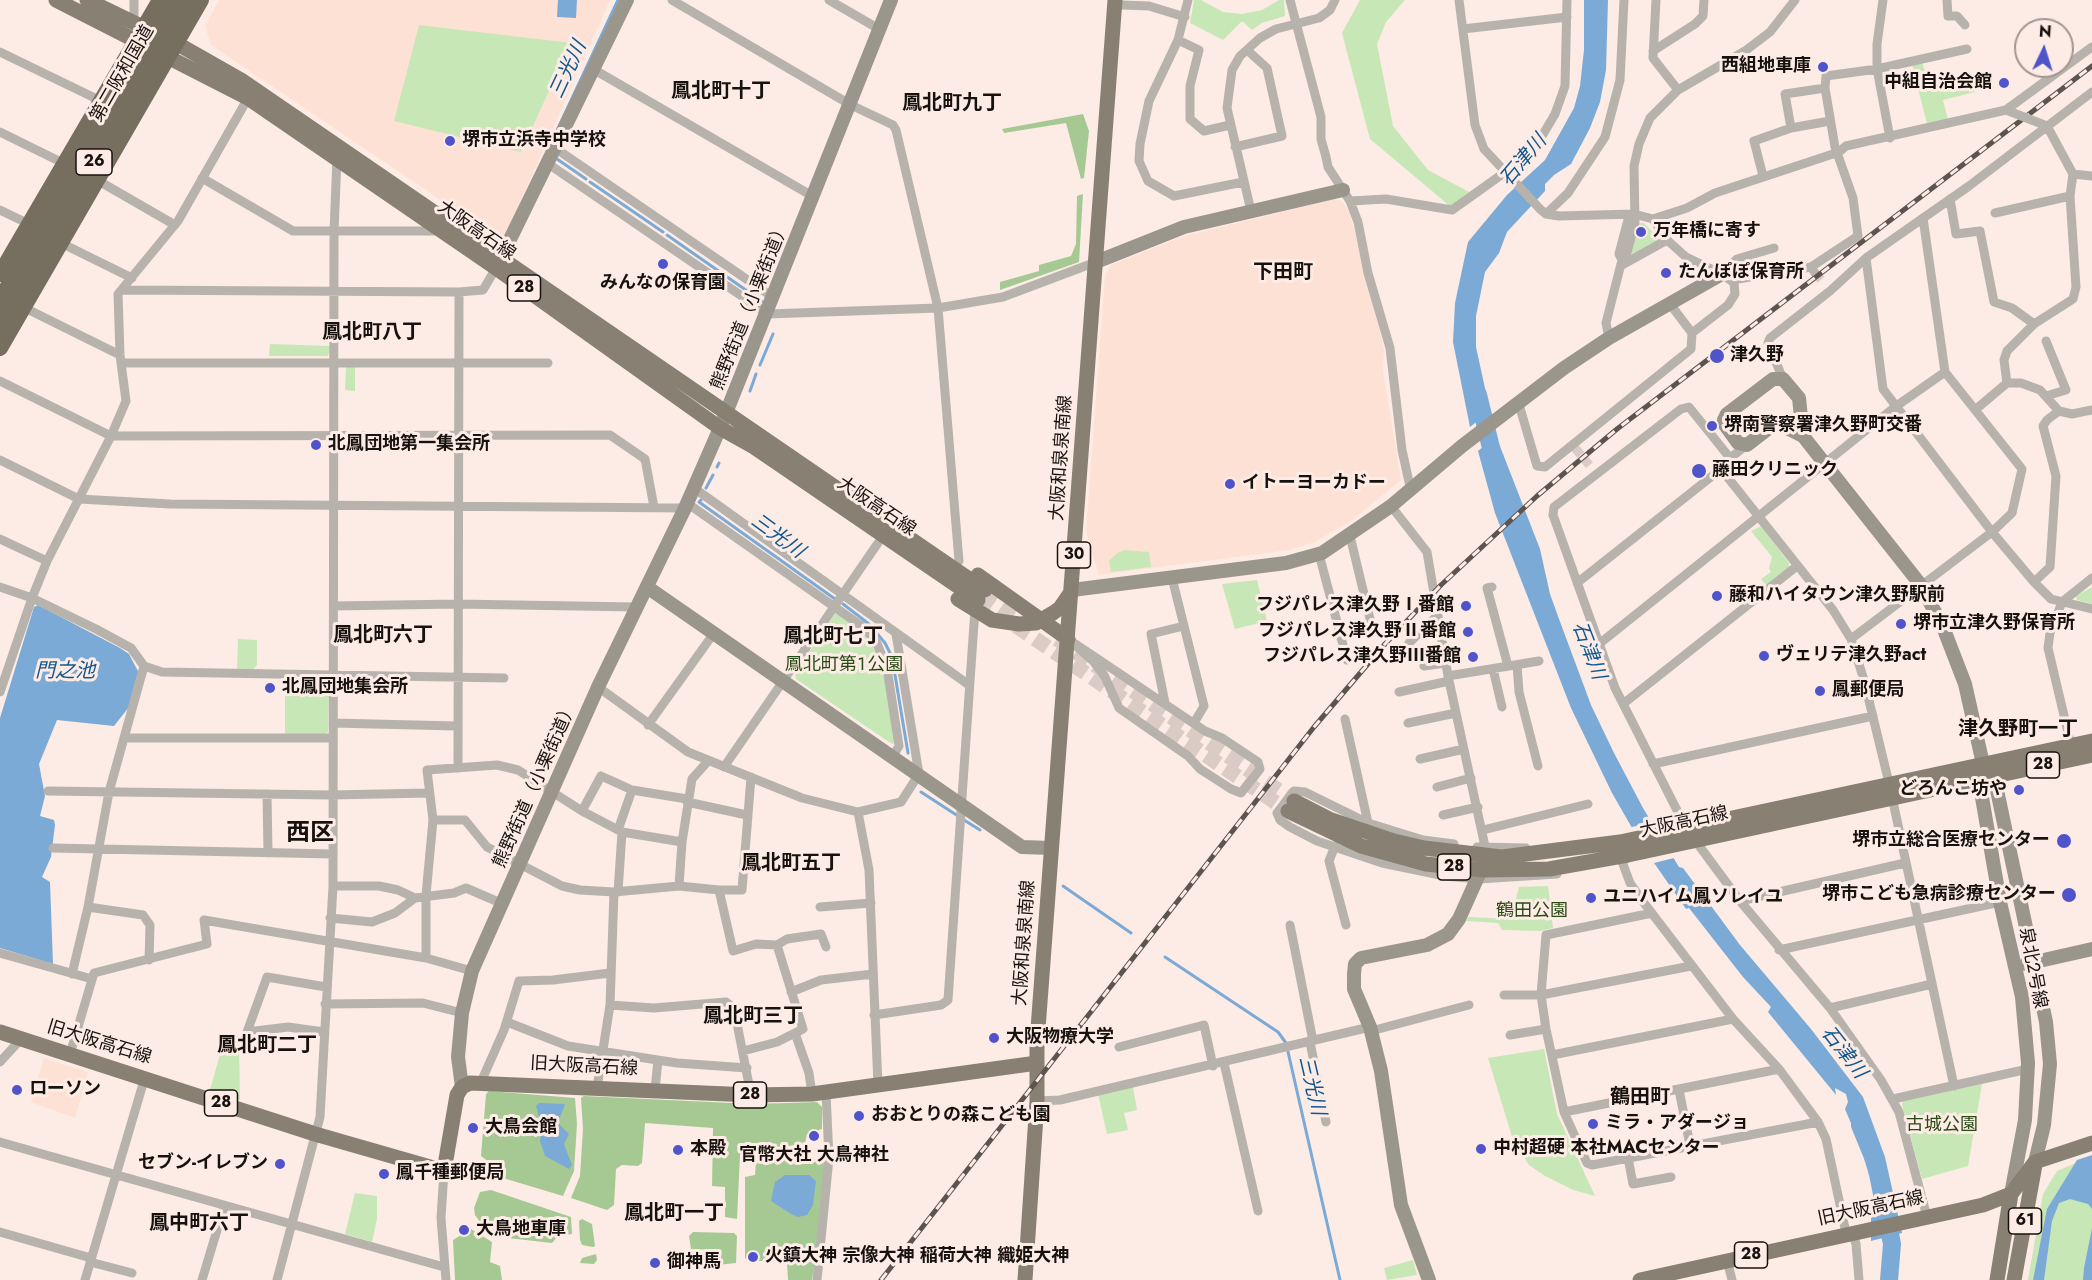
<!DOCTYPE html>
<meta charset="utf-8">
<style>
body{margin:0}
#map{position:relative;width:2092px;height:1280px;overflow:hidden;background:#fcece5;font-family:Jost,sans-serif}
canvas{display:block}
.north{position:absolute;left:2014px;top:18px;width:60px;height:60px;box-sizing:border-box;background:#fcece5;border:2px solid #a1958f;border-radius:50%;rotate:4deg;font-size:16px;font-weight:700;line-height:24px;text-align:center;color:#18120f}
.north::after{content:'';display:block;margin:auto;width:21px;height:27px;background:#5054ca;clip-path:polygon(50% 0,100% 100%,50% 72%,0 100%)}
</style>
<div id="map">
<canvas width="2092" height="1280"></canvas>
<div class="north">N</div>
</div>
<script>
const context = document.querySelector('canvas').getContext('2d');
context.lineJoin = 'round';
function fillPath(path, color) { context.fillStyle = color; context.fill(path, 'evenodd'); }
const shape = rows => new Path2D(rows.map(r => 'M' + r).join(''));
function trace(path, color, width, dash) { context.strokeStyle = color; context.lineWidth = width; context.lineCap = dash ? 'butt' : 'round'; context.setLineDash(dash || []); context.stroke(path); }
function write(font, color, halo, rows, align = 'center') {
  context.font = font + ' Jost,"Noto Sans JP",sans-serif'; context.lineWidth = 6; context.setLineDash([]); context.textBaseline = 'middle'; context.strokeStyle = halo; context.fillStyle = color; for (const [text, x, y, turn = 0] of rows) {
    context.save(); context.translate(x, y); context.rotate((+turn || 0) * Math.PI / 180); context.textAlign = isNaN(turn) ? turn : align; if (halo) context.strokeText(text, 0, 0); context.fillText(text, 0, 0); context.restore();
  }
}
const built = shape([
 [219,0,610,0,505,236,497,238,211,45,205,26],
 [1335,199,1342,201,1350,213,1384,349,1383,371,1401,480,1351,521,1315,542,1289,550,1099,575,1086,531,1105,275,1111,265,1184,236],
 [44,1058,88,1072,75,1118,31,1102]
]);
const green = shape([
 [1194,0,1201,0,1223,12,1242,14,1262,10,1279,0,1284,0,1285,16,1262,23,1252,30,1242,21,1223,40,1190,23],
 [1360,0,1405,0,1386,22,1377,44,1393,126,1428,170,1469,192,1451,207,1370,139,1342,33],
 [419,25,571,43,521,152,394,121],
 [1922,61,1929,88,1972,80,1975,92,1943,100,1948,120,1927,124,1912,64],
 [1640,223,1644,223,1658,238,1658,242,1630,255],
 [270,344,330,346,330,353,327,356,269,356],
 [346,367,355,367,355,391,345,390],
 [1761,526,1789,563,1789,567,1766,585,1761,579,1771,572,1769,568,1772,557,1751,531],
 [1125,550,1149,552,1151,567,1111,572,1109,561,1117,553],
 [1257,580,1267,621,1235,629,1222,584],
 [2092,587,2092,604,2077,600,2076,596],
 [835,614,839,614,861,629,873,642,881,656,896,741,892,744,796,679,795,673],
 [238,639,257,640,257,665,253,669,237,669],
 [285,680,325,680,329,685,328,732,324,735,285,735],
 [1548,886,1553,928,1540,931,1502,930,1498,923,1466,921,1468,917,1511,919,1519,887],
 [258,1035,259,1051,242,1052,241,1044,246,1036],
 [224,1040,239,1044,240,1100,210,1090],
 [1544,1049,1557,1114,1595,1196,1573,1190,1545,1176,1529,1165,1513,1140,1488,1058],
 [1982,1084,1968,1166,1922,1179,1902,1105,1903,1101],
 [1133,1087,1137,1110,1124,1113,1128,1130,1107,1134,1098,1094],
 [2092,1156,2092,1280,2028,1280,2043,1194,2057,1171],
 [355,1193,377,1196,377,1219,372,1242,345,1234],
 [1413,1260,1417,1275,1387,1280,1384,1268]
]);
const forest = shape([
 [1083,114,1089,131,1084,178,1081,179,1066,123,1004,133,1002,129],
 [1083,194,1079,262,1000,290,1000,282,1039,271,1039,265,1071,256,1076,244,1077,196],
 [489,1091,575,1098,577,1124,574,1171,563,1196,493,1175,493,1165,481,1156,486,1094],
 [584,1096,753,1104,817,1102,822,1107,822,1129,807,1134,805,1143,740,1155,737,1219,725,1217,725,1187,712,1186,713,1128,645,1123,642,1163,638,1166,622,1165,616,1169,614,1205,607,1210,571,1198,580,1176,583,1129,581,1098],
 [807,1153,811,1162,825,1161,818,1242,812,1280,788,1280,787,1263,747,1260,745,1258,745,1177,755,1175,756,1161],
 [491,1190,571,1217,572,1234,558,1236,552,1243,508,1238,480,1222,475,1215,474,1208,480,1192],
 [582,1219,592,1224,595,1246,593,1247,582,1245,580,1240,579,1221],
 [471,1229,492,1242,490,1262,500,1266,502,1280,455,1280,453,1240],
 [693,1232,734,1233,737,1236,736,1263,718,1265,716,1250,691,1249,689,1236],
 [596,1254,597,1260,594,1264,580,1263,582,1258]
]);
const water = shape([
 [558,0,577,0,576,18,557,17],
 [1584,0,1608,0,1606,70,1600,102,1590,128,1571,164,1554,175,1545,184,1545,191,1507,232,1499,253,1485,272,1476,316,1476,347,1490,411,1470,427,1453,342,1455,303,1468,242,1507,195,1545,160,1574,108,1580,86,1584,50],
 [1496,436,1540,549,1550,594,1559,619,1591,705,1614,753,1643,808,1679,867,1683,868,1740,945,1811,1029,1863,1097,1885,1157,1902,1233,1871,1241,1871,1203,1886,1197,1880,1174,1876,1171,1869,1175,1864,1158,1872,1153,1869,1146,1860,1145,1845,1109,1848,1102,1846,1094,1835,1088,1836,1095,1768,1012,1771,1007,1743,977,1689,908,1686,909,1643,847,1612,793,1571,708,1495,513,1478,451],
 [38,605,120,648,129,654,140,675,129,707,114,726,57,720,39,764,45,796,40,816,54,820,55,825,51,857,42,877,50,882,53,964,0,948,0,718,34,607],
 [539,1103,565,1104,558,1123,569,1134,564,1144,572,1165,569,1169,545,1156,540,1141,541,1125,536,1106],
 [2092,1155,2092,1209,2088,1204,2070,1199,2059,1203,2052,1221,2044,1280,2033,1280,2047,1209,2077,1160],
 [785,1175,809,1175,816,1181,813,1205,807,1215,798,1217,791,1214,771,1201,775,1182],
 [2092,1228,2092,1280,2083,1280,2084,1268]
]);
const pier = shape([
 [1655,822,1678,857,1650,864,1627,828]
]);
const stream = shape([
 [547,152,618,0],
 [557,159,586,179],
 [590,182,663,232],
 [667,235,763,302],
 [760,365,773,334],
 [750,391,756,374],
 [717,467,719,463],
 [706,488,713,475],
 [701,500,699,502,835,599],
 [843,604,869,624,885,643,892,657,908,753],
 [921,792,958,816],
 [964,820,980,830],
 [1063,886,1131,933],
 [1165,957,1278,1032,1286,1043,1340,1280]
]);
const river = shape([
 [1478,395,1495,464],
 [1860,1125,1876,1164,1892,1244,1889,1280]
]);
const streetTunnel = shape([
 [1815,273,1823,282],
 [1575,448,1591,467]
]);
const primaryTunnel = shape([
 [985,590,1027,618],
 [978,600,1288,811],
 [1057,639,1294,801]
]);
const street = shape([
 [134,0,134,24],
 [672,0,851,105,893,125,896,130,938,308,959,561],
 [829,0,879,29],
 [1188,0,1178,40,1149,101,1140,144,1139,161,1148,181,1174,196,1243,182],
 [1290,0,1321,117,1321,139,1326,157,1328,167,1350,201,1358,222,1368,273,1390,348,1402,450,1411,491],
 [1459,0,1475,125,1484,149,1540,209,1546,214,1559,216,1634,214,1653,219,1687,208,1715,193,1839,152,1846,146,2006,110,2092,47],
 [1656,0,1653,58,1678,90],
 [1883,0,1877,44,1877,69,1890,138],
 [1947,0,1948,16,1957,16,1965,25],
 [1122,5,1149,6,1185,17],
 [1463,29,1567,17],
 [2039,30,2040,24],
 [1178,40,1199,50,1190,86,1190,119,1204,131,1230,125],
 [1653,51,1695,24,1703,16,1704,0],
 [0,52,101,101],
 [593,69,814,197],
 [1791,128,1785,94,1825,88],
 [0,132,65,164],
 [1235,147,1282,136,1267,68,1247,50],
 [555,148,774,298],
 [547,163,768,314,938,308,1003,297,1096,262],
 [2073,174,2092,176],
 [1763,176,1754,141,1791,128,1830,121],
 [202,178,293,231,440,231],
 [97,180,175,225],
 [1950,199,1956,234,1980,231,1994,302,2012,308,2034,324],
 [1350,201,1386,199,1452,210,1532,153,1555,114,1565,86,1567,0],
 [0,210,29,224],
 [1251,211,1227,108,1232,70,1240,56,1260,38,1276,29,1319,18,1330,10,1335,0],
 [1995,213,2070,196],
 [1546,214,1568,193,1605,137,1620,80,1624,0],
 [1653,219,1667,240,1686,257,1722,274,1738,279,1811,267,1815,273],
 [61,243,132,278],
 [1866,258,1883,389,1992,532,2034,582,2051,599,2092,609],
 [1622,260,1626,256,1635,223,1634,166,1639,144,1650,118,1678,90,1745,51,1770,32,1795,0],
 [1622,265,1667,240],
 [1811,267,1858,236,1853,198,1835,147,1825,88,1826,76,1877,69,1967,49],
 [1722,274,1737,259,1774,248],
 [122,290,459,292,483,290,496,268],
 [23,307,120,355],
 [1692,333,1728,305,1735,294,1734,283,1726,277],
 [1609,338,1606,323,1622,260,1619,254,1628,220,1634,218],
 [123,363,548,363],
 [1783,379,1768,343,1770,338,1830,291,1866,258,1969,186,2092,92],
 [0,381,111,436,610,435,645,459,654,507],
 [2007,383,2021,383,2040,390,2059,411,2047,420,2043,426,2056,476,2050,567,2034,582],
 [2046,396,2066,390,2046,341],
 [1518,401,1537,466,1545,467,1691,349,1692,333,1670,304],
 [1975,410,2007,383,2004,360,2007,351,2034,324,2073,299,2076,287,2070,196,2073,174,2047,126],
 [2059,411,2072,414,2092,410],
 [1730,458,1689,407,1681,409,1554,507,1553,515,1615,688,1686,828,1740,901,1830,1008,1881,1080,1899,1112,1927,1217],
 [0,460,79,499,170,504,685,508],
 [1721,469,1833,610,1851,639,1864,680,1889,783,1954,1086],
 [694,488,969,685],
 [687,503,863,627,876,641,887,668,899,746,893,756],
 [1391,506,1427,552,1448,676,1486,851],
 [1350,536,1372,627],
 [0,539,47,561],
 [1319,554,1347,660],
 [1172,578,1204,706,1194,723],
 [1577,583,1721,469,1730,458,1747,445],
 [0,587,32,598,96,629,131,648,144,666,162,672,504,678],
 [1492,587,1487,588,1508,666],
 [334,606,457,604,635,607],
 [1068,639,1205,731,1222,738,1258,762,1260,769,1241,793,1231,789,1200,769,1188,756,1119,708,1105,677,1094,662,1068,639],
 [1851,639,1992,532,2012,513,2022,469,1945,372],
 [1409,643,1438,615],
 [1599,644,1895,407,1945,372,1923,218],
 [1517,665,1519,692,1538,766],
 [1424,666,1445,663],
 [1493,669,1502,707],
 [1448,676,1539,661],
 [598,687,688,752,802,798,858,812,869,870,878,1086],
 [0,692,32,598,47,561,111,436,126,401,120,355,118,294,178,221,248,98],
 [1399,692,1449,681],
 [1165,703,1151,634,1184,626],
 [1623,704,1797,566],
 [1345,719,1368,823],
 [333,723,456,726],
 [1408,723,1456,713],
 [648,725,714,633],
 [124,738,332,738],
 [2071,745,2048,648,2050,633,2062,602,2092,578],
 [1420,759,1464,749],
 [1653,764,1873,716],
 [724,767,878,543],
 [458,768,459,292],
 [1437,787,1471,778],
 [48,791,331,795,429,793],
 [267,794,268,853],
 [687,802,747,815],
 [582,811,601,776,632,790,687,799],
 [858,812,901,802,919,774,896,634],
 [1443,815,1478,807],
 [433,820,465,820,487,847,562,886,580,890,614,892,679,886,719,890,733,951,756,944,777,945,803,1029,795,1033,809,1073,812,1094],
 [618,830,632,790],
 [1483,830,1588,804],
 [682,842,692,779,708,761],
 [1454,844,1423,840,1368,823,1305,792,1294,791,1277,813,1280,820,1290,827,1317,841,1382,863,1445,876,1479,879,1557,874],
 [1335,846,1329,861,1346,925],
 [1477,847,1526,848],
 [53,848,333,854],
 [1620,856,1630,883,1644,903,1733,1019,1779,1069,1818,1122,1826,1139,1846,1233],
 [333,886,379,886,398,890,415,898,454,893,466,888,503,904],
 [719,890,742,890,751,777],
 [618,892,622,832],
 [1740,901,1905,863],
 [88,907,143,915,150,925,149,960],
 [820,907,871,903],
 [1652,913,1546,935,1541,995,1546,1029,1564,1112,1587,1163,1592,1165,1818,1122],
 [330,918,372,922,395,913,415,898],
 [1290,925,1313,1041],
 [777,945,787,939,821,934,826,947],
 [1779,950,2000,902],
 [0,953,92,979],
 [426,958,426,895,433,820,427,770,497,765,518,770,582,811,622,832,682,842,679,886],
 [72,974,88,907,109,792,144,666],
 [791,992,821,980,873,974],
 [1504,995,1541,995,1691,966],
 [325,1004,423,1003,462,1013],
 [610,1005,654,1008,726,1002,734,1008,751,1095],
 [1830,1008,1932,984],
 [874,1015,941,1005,948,1000,975,609],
 [507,1022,568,1046,677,1063,747,1068],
 [1371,1031,1469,1005],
 [324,1032,288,1027,247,1032,267,977,326,987],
 [1510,1035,1546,1029],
 [1310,1042,1326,1122],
 [1119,1047,1204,1025,1213,1066],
 [743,1051,777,1042,795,1033],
 [70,1054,94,973,207,944,204,920,426,958,472,971],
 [1552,1055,1733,1019],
 [0,1062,21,1039],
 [1224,1063,1258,1211],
 [481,1082,504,1030,519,981,553,980,610,973],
 [597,1088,610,1005,614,892],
 [655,1090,658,1060],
 [1679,1090,1690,1145],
 [1893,1099,2028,1069],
 [1037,1101,1060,1100,1370,1027],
 [1564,1112,1779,1069],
 [0,1142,444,1267],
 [1628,1158,1633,1184,1671,1177],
 [444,1171,441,1218,446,1280],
 [0,1232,91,1258],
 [1852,1232,1856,1244,1859,1280],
 [1727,1260,1732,1280],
 [90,1262,132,1273],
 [85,1280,145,1077],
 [202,1280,224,1207],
 [277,1280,320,1117,333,886,334,232,337,158],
 [817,1280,829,1158,826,1093]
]);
const secondary = shape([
 [1096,262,1184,227,1343,190],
 [496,268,627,0],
 [1803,436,1799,398,1783,379,1773,379,1727,414,1724,420,1725,425,1738,443,1747,445,1769,428,1779,424,1803,436,1920,584,1943,627,1965,684,1983,764,1979,780,2000,902,2022,997,2028,1063,2025,1120,2011,1194],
 [647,587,1022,847,1051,848],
 [1072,590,1286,563,1322,553,1391,506,1462,446,1564,368,1609,338,1722,274],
 [1987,769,1994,776,2046,1022,2050,1064,2044,1125,2035,1162],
 [2026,964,2092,949],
 [462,1087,458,1057,462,1013,472,971,598,687,685,508,720,428,891,0],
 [1429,1280,1401,1205,1381,1071,1370,1027,1354,989,1354,974,1355,964,1361,958,1427,945,1448,934,1459,919,1485,861]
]);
const primary = shape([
 [56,0,248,98,496,268,720,428,754,447,978,600],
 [87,0,176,43,241,80,985,590],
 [978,575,1068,639],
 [958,599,992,620,1019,624,1036,623,1053,613,1060,608,1071,592],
 [1294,801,1329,819,1394,841,1424,848,1502,857,1620,842,2092,741],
 [1288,811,1361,846,1426,864,1483,870,1549,869,1628,855,2092,755],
 [0,1032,315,1134,444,1171,457,1095,462,1087,470,1083,751,1095,812,1094,1037,1063],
 [1025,1280,1037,1101,1037,1042,1115,0],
 [1640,1280,1983,1205,2011,1194,2035,1162,2092,1143],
 [1997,1280,2011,1194],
 [2014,1280,2035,1165]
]);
const highway = shape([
 [0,274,160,0],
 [0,348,201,0]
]);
const rail = shape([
 [881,1280,1314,727,1385,644,1441,585,1537,496,1617,429,2092,66]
]);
const streetBridge = shape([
 [2006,110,2047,126]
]);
const highwayBridge = shape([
 [0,300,174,0],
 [0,324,188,0]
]);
const markers = [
 [1823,67,6,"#5054ca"],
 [2004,83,6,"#5054ca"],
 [450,141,6,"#5054ca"],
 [1641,232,6,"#5054ca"],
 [663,264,6,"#5054ca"],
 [1666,273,6,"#5054ca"],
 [1717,356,8,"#5054ca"],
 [1712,426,6,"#5054ca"],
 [316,445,6,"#5054ca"],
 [1699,471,8,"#5054ca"],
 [1230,484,6,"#5054ca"],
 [1717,596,6,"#5054ca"],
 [1466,606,6,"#5054ca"],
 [1901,624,6,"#5054ca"],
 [1468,632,6,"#5054ca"],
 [1764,656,6,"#5054ca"],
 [1473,657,6,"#5054ca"],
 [270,688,6,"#5054ca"],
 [1820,691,6,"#5054ca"],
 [2019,790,6,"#5054ca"],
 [2064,841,8,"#5054ca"],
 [2069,895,8,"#5054ca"],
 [1591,898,6,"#5054ca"],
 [994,1038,6,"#5054ca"],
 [17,1090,6,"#5054ca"],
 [859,1116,6,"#5054ca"],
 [1593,1124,6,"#5054ca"],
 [473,1128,6,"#5054ca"],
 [814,1136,6,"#5054ca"],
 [1481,1149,6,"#5054ca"],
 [678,1150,6,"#5054ca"],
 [280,1164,6,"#5054ca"],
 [384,1174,6,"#5054ca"],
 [464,1230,6,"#5054ca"],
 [753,1257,6,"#5054ca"],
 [655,1263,6,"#5054ca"]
];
const shields = [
 [94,162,36],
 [524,288,33],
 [1074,555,33],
 [2043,765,33],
 [1454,867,33],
 [750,1095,33],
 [221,1103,33],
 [2025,1221,33],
 [1751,1255,33]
];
const shieldNames = [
 ["26",94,162],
 ["28",524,288],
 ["30",1074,555],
 ["28",2043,765],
 ["28",1454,867],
 ["28",750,1095],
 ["28",221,1103],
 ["61",2025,1221],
 ["28",1751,1255]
];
const poiNames = [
 ["西組地車庫",1811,67,"right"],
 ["中組自治会館",1992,83,"right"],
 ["堺市立浜寺中学校",462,141],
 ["万年橋に寄す",1653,232],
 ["たんぽぽ保育所",1678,273],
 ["みんなの保育園",663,284,"center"],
 ["津久野",1730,356],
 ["堺南警察署津久野町交番",1724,426],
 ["北鳳団地第一集会所",328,445],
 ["藤田クリニック",1712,471],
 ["イトーヨーカドー",1242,484],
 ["藤和ハイタウン津久野駅前",1729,596],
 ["フジパレス津久野Ⅰ番館",1454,606,"right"],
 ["堺市立津久野保育所",1913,624],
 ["フジパレス津久野Ⅱ番館",1456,632,"right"],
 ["ヴェリテ津久野act",1776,656],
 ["フジパレス津久野Ⅲ番館",1461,657,"right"],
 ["北鳳団地集会所",282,688],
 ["鳳郵便局",1832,691],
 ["どろんこ坊や",2007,790,"right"],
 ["堺市立総合医療センター",2050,841,"right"],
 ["堺市こども急病診療センター",2056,895,"right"],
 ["ユニハイム鳳ソレイユ",1603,898],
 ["大阪物療大学",1006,1038],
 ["ローソン",29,1090],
 ["おおとりの森こども園",871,1116],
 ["ミラ・アダージョ",1605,1124],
 ["大鳥会館",485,1128],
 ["中村超硬 本社MACセンター",1493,1149],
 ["本殿",690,1150],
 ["官幣大社 大鳥神社",814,1156,"center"],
 ["セブン-イレブン",268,1164,"right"],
 ["鳳千種郵便局",396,1174],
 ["大鳥地車庫",476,1230],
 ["火鎮大神 宗像大神 稲荷大神 織姫大神",765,1257],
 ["御神馬",667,1263]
];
const streetNames = [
 ["第二阪和国道",123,74,-60],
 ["大阪高石線",476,231,35],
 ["熊野街道（小栗街道）",751,306,-68],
 ["大阪和泉泉南線",1062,458,-86],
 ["大阪高石線",876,507,34],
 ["熊野街道（小栗街道）",536,785,-66],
 ["大阪高石線",1684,823,-12],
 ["大阪和泉泉南線",1025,943,-86],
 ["泉北2号線",2032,968,79],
 ["旧大阪高石線",99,1043,17],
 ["旧大阪高石線",584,1067,3],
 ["旧大阪高石線",1871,1209,-12]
];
const parkNames = [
 ["鳳北町第１公園",844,666],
 ["鶴田公園",1532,912],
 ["古城公園",1942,1126]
];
const waterNames = [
 ["三光川",569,70,-65],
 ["石津川",1524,161,-50],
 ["三光川",777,537,36],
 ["石津川",1588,651,69],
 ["門之池",65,672],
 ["石津川",1843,1053,52],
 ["三光川",1311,1086,77]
];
const neighbourhoodNames = [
 ["鳳北町十丁",721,92],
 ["鳳北町九丁",952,104],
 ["下田町",1283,273],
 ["鳳北町八丁",372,333],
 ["鳳北町六丁",383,636],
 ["鳳北町七丁",833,637],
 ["津久野町一丁",2018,730],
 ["鳳北町五丁",791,864],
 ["鳳北町三丁",753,1017],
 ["鳳北町二丁",267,1046],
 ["鶴田町",1640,1098],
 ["鳳北町一丁",674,1214],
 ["鳳中町六丁",199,1224]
];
const districtNames = [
 ["西区",310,834]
];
fillPath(built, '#fde1d5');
fillPath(green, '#c7e7b7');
fillPath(forest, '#a6c994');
fillPath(water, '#7caad7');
fillPath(pier, '#fcece5');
trace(stream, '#7caad7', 3);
trace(river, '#7caad7', 18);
trace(streetTunnel, '#dacbc5', 9, [9, 4.5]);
trace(primaryTunnel, '#dacbc5', 15, [15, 8]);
trace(street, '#b7b3ac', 9);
trace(secondary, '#9b968b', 14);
trace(primary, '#878073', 15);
trace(highway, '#766e5f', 16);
trace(rail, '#5d5450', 5);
trace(rail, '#fcece5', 3, [9]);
trace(streetBridge, '#b7b3ac', 9);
trace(highwayBridge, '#766e5f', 16);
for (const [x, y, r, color] of markers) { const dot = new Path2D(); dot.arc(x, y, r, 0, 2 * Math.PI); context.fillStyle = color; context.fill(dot); trace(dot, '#fcece5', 2); }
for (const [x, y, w] of shields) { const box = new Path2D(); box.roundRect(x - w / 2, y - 13, w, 26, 4.5); context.fillStyle = '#fcece5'; context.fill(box); trace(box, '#18120f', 1.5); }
write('bold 16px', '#18120f', null, shieldNames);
write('bold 18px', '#18120f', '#fcece5', poiNames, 'left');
write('18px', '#18120f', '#fcece5', streetNames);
write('18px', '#294a14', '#fcece5', parkNames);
write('italic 20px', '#12578f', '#fcece5', waterNames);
write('bold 20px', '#18120f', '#fcece5', neighbourhoodNames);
write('bold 24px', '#18120f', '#fcece5', districtNames);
</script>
